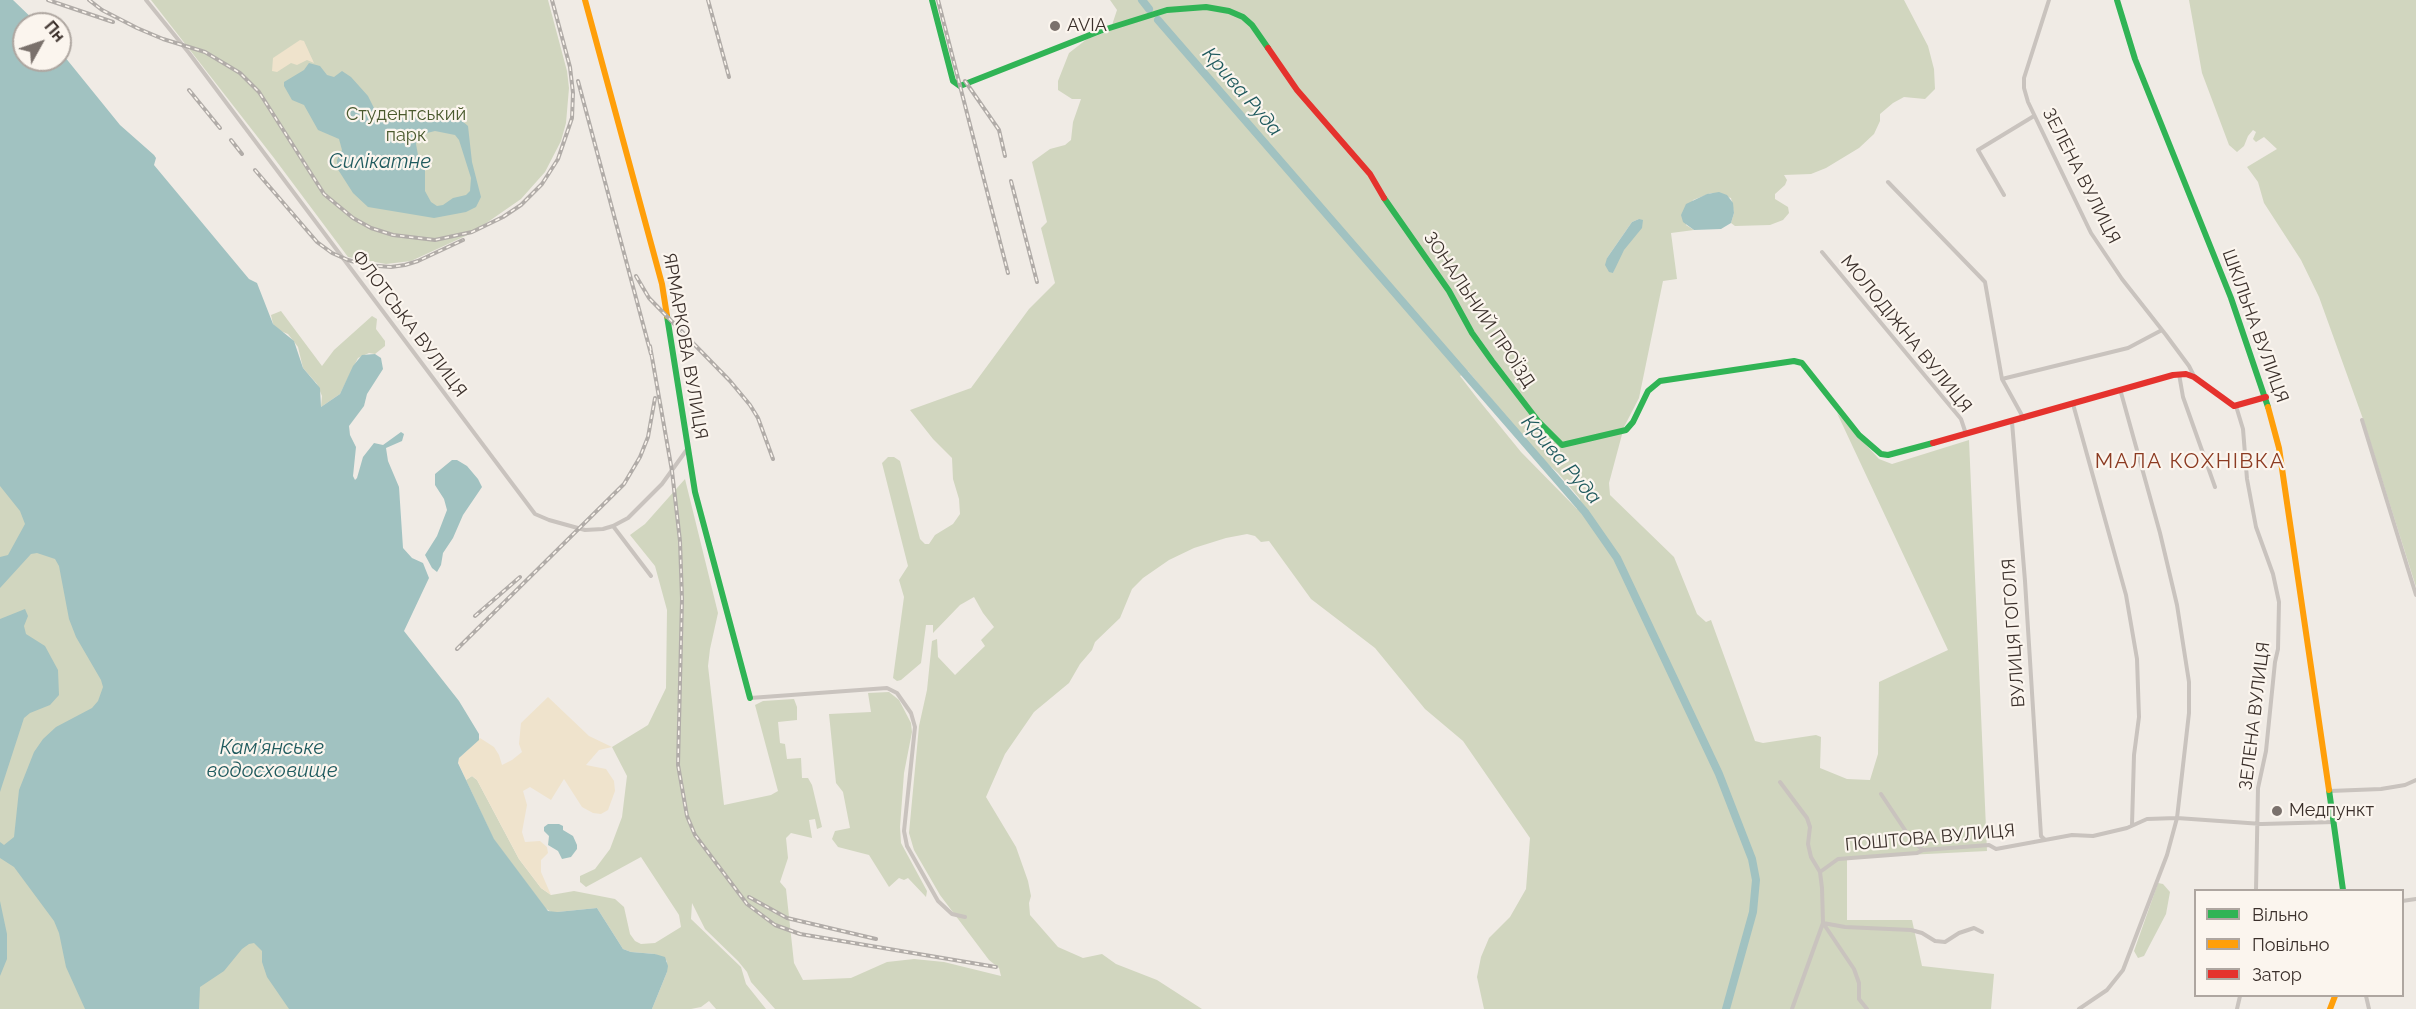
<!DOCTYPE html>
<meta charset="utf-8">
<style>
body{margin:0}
#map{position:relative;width:2416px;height:1009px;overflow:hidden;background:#f0ebe5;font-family:Raleway,sans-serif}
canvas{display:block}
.legend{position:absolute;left:2194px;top:889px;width:210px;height:108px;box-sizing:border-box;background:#fbf5ee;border:2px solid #aea6a0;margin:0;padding:8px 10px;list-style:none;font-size:18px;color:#3b302b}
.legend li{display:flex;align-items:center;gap:12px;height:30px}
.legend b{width:30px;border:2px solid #aea6a0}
.north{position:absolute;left:12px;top:12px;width:60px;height:60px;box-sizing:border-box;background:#fbf5ee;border:2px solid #aea6a0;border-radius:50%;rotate:50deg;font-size:16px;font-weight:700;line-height:24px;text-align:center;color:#3b302b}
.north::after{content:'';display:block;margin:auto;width:21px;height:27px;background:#7a716c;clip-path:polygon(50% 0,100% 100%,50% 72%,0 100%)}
</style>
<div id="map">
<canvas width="2416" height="1009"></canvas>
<ul class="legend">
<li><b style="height:8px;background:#30b455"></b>Вільно</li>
<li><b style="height:8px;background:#ff9f0a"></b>Повільно</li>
<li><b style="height:8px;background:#e5322d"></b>Затор</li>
</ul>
<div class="north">Пн</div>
</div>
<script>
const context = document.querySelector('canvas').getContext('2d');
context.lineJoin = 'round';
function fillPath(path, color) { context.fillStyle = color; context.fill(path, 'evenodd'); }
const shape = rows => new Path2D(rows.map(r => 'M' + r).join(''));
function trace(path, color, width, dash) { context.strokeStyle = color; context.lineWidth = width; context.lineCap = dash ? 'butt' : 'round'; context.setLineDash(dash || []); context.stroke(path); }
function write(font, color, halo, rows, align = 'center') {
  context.font = font + ' Raleway,sans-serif'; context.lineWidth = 4.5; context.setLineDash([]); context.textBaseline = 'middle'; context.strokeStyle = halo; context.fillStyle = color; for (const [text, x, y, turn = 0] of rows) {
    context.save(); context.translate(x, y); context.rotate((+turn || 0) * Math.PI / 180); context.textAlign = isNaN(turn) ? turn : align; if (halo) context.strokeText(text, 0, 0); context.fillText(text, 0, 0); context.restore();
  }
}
const green = shape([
 [151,0,548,0,567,71,569,88,566,123,561,141,545,172,521,199,472,233,411,261,386,264,348,257,274,158],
 [1110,0,1904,0,1928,46,1934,69,1935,89,1925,99,1904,97,1893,103,1880,114,1880,121,1874,134,1859,148,1826,168,1811,174,1784,175,1787,180,1785,185,1775,194,1775,199,1788,207,1789,213,1783,220,1770,225,1735,226,1731,223,1734,213,1731,198,1711,193,1693,200,1686,225,1694,230,1671,233,1677,279,1663,281,1639,398,1624,427,1609,483,1610,495,1674,557,1697,614,1706,622,1711,620,1755,741,1763,743,1816,735,1821,737,1820,768,1847,779,1870,780,1878,754,1879,682,1948,650,1837,413,1879,459,1892,464,1969,440,1987,851,1847,858,1847,920,1912,920,1922,966,1994,974,1991,1009,1484,1009,1477,977,1481,957,1489,938,1510,917,1526,889,1530,838,1463,741,1425,709,1375,648,1311,599,1269,541,1261,542,1255,536,1247,534,1226,538,1194,548,1169,560,1143,578,1132,589,1120,618,1095,642,1092,650,1080,664,1069,683,1034,712,1005,754,986,797,1016,847,1028,881,1031,896,1029,903,1030,915,1058,947,1083,958,1102,954,1116,964,1157,980,1202,1009,775,1009,751,982,747,972,738,961,705,929,692,903,691,919,741,967,746,984,766,1009,716,1009,709,1001,701,1007,691,1009,652,1009,667,972,667,961,655,954,631,952,623,949,597,908,557,912,551,912,545,908,494,840,466,780,472,776,477,780,519,859,541,888,551,895,574,891,615,899,624,907,630,934,635,941,641,944,655,943,681,927,679,915,641,857,586,887,580,882,580,876,595,869,610,849,622,817,627,776,612,747,648,725,666,688,667,610,655,566,630,535,645,524,685,479,718,613,710,649,708,666,724,805,771,795,778,791,755,705,763,701,794,699,797,707,797,720,778,722,780,743,785,744,787,759,801,758,802,778,808,778,812,785,822,827,817,829,815,819,809,820,812,838,791,833,786,838,788,858,780,882,786,889,794,963,803,980,851,978,887,962,914,959,944,962,1001,976,999,968,989,960,940,895,914,850,909,833,919,726,927,690,932,641,937,639,938,657,955,675,985,646,981,640,994,627,983,613,974,597,960,605,933,633,933,625,926,625,921,663,901,680,897,681,893,678,904,597,899,580,908,566,882,463,888,457,894,457,900,461,920,539,925,544,929,544,935,535,953,524,960,514,959,499,953,479,952,458,933,439,910,410,971,388,1029,309,1055,283,1041,228,1047,222,1032,162,1050,149,1065,145,1071,140,1073,122,1081,99,1072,99,1058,90,1058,81,1069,53,1087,39,1110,31,1117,10],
 [1639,219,1617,261,1613,273,1607,258,1632,222],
 [1468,371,1537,454,1558,473,1580,499,1577,509,1521,452,1477,398,1460,376],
 [2189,0,2416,0,2416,587,2363,419,2319,297,2301,260,2264,203,2258,182,2247,167,2277,149,2264,137,2256,142,2253,139,2256,132,2253,130,2248,136,2244,146,2237,152,2229,145,2202,73],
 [281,311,322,366,334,350,372,316,377,319,376,329,385,341,385,346,375,354,369,353,358,358,340,394,321,407,322,396,317,384,303,368,298,347,288,334,278,330,273,324,271,315],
 [0,429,376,1009,0,1009],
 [889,692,899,700,911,723,912,732,904,773,900,827,901,843,927,891,926,897,908,878,904,880,899,878,889,887,869,855,838,847,832,839,835,831,850,828,843,792,836,783,829,714,871,712,868,693],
 [2158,883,2163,884,2170,892,2166,914,2144,956,2138,958,2134,951]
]);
const sand = shape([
 [300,40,304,41,314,63,307,60,297,65,291,63,277,72,272,71,273,58],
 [548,697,589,736,612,747,599,750,586,765,606,769,614,781,615,791,608,810,601,814,593,813,582,807,564,779,551,800,530,787,523,791,527,805,522,832,525,842,540,841,547,847,548,853,541,860,541,872,551,895,541,888,519,859,477,780,472,776,466,780,458,762,459,758,480,738,494,747,499,755,502,765,512,760,522,752,519,744,521,723]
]);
const water = shape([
 [0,0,13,0,38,24,24,24,24,60,60,60,60,51,120,125,154,155,156,158,154,165,249,279,257,283,273,324,294,341,303,368,320,388,321,407,340,394,353,366,362,355,375,354,381,358,383,369,367,394,364,406,349,426,350,435,356,447,353,476,355,480,357,478,363,457,374,443,383,445,401,432,404,434,402,441,386,448,388,461,399,487,403,548,412,558,423,563,429,578,404,631,459,701,479,734,479,740,459,758,458,763,494,839,548,911,557,912,597,908,623,949,631,952,655,954,665,957,668,966,667,972,652,1009,289,1009,267,977,262,962,262,951,254,943,249,944,242,949,224,971,200,987,199,1009,85,1009,66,967,59,933,54,921,14,867,0,858,0,842,4,845,14,837,19,790,34,752,43,739,56,727,92,708,98,701,103,687,101,680,76,637,69,619,59,566,55,559,37,553,31,554,0,588,0,557,8,555,25,524,20,511,0,486],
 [309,63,320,66,327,75,334,77,342,71,351,77,368,96,374,108,384,115,395,109,412,116,461,120,468,126,472,162,481,197,476,207,466,212,434,218,368,207,353,193,337,168,337,160,342,150,339,139,318,130,304,105,292,100,284,86,284,82,304,70],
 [435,131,455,135,459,140,471,178,470,191,466,195,453,198,443,205,437,206,431,202,425,191,425,166,418,155,416,144,418,137,423,134],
 [1719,192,1727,195,1733,203,1734,213,1731,223,1721,229,1694,230,1683,222,1681,215,1686,204,1707,194],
 [1639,219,1643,220,1642,228,1624,250,1613,273,1609,272,1605,265,1607,258,1632,222],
 [452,460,457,460,467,466,478,479,482,487,463,515,453,538,443,553,441,565,437,572,432,568,425,555,437,536,447,510,444,499,435,485,435,474],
 [25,609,28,616,24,626,26,634,45,646,58,670,59,695,50,705,30,713,24,718,0,792,0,619],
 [548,824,559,824,563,826,563,830,573,836,577,845,577,849,571,857,562,859,558,851,548,845,549,836,544,831,544,827],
 [0,901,7,934,7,959,0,976]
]);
const river = shape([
 [1142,0,1149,9],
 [1158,20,1585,512,1617,558,1719,774,1752,859,1756,880,1753,912,1726,1009]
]);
const street = shape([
 [146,0,189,53,535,514,549,520,585,530,603,529,613,526,628,518,662,484,688,448],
 [2049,0,2024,78,2024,88,2028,102,2091,233,2122,279,2166,335,2189,366,2194,376],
 [1888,182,1985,282,2002,379,2024,419],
 [2004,195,1978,150,2034,116],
 [1822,252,1961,419,1966,434],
 [2179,374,2183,397,2215,487],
 [2002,379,2128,348,2162,330],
 [2073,404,2126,595,2137,659,2139,717,2134,755,2132,825],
 [2236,406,2243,429,2247,479,2256,527,2273,574,2279,602,2278,649,2275,662,2266,751,2258,788,2256,890],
 [2362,420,2416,595],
 [2012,422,2025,581,2041,836,2044,839],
 [613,526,651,576],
 [750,698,887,688,897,693,911,713,915,727,904,831,907,846,938,901,952,914,965,917],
 [1780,782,1807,818,1810,827,1808,844,1811,857,1820,872,1822,888,1823,923,1792,1009],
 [2330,791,2381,789,2405,785,2416,780],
 [1881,794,1913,842,1923,850],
 [1820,872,1838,859,1917,853,1923,850,1989,845,1996,849,2072,835,2093,836,2127,828,2147,819,2177,818,2262,824,2334,822],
 [2402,901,2416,899],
 [2366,996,2369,1009],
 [1867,1009,1859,999,1859,983,1854,969,1823,923,1845,927,1911,930,1922,933,1935,941,1945,942,1959,933,1974,928,1982,932],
 [2079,1009,2107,990,2123,970,2167,855,2177,818,2189,713,2189,682,2177,605,2160,533,2120,389],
 [2237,1009,2240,996]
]);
const fast = shape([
 [932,0,953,81,960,86,1100,31,1167,10,1206,7,1229,11,1243,17,1252,25,1268,48],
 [2117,0,2135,59,2231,298,2268,407],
 [1384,198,1449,291,1472,333,1492,361,1538,421,1562,445,1626,430,1633,422,1648,391,1660,381,1794,361,1802,363,1859,435,1881,454,1888,455,1933,443],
 [667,316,695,492,750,698],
 [2329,790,2343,890]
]);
const slow = shape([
 [585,0,662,284,667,316],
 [2268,407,2279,448,2329,790],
 [2330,1009,2335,996]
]);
const jam = shape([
 [1268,48,1297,90,1370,174,1384,198],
 [1933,443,2173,375,2186,374,2194,377,2234,406,2266,397]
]);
const rail = shape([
 [48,0,113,22],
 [89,0,102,10,137,28,163,39,205,52,240,73,259,92,324,194,353,218,371,228,393,235,435,240,472,232,503,217,521,205,542,184,558,159,572,118,573,93,570,67,552,0],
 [708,0,729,77],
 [938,0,1008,273],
 [578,81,651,354],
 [965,81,999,130,1005,156],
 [189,90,220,128],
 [231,140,242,154],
 [255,170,317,242,332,253,348,260,365,265,391,267,405,265,418,261,463,240],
 [1011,181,1037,282],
 [636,276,649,298,730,381,750,405,758,418,773,459],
 [650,346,672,471,680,541,682,599,678,765,687,816,695,835,747,904,775,925,800,934,996,967],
 [475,616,520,577],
 [457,649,624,484,640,457,648,437,655,398],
 [749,897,787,918,876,939]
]);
const markers = [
 [1055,26,6,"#7a716c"],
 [2277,811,6,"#7a716c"]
];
const poiNames = [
 ["AVIA",1067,26],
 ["Медпункт",2289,811]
];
const parkNames = [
 ["Студентський",406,115],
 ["парк",406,136]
];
const streetNames = [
 ["ЗЕЛЕНА ВУЛИЦЯ",2081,176,63],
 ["ЗОНАЛЬНИЙ ПРОЇЗД",1479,310,56],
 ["ФЛОТСЬКА ВУЛИЦЯ",409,324,53],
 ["ШКІЛЬНА ВУЛИЦЯ",2255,326,70],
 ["МОЛОДІЖНА ВУЛИЦЯ",1906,334,51],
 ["ЯРМАРКОВА ВУЛИЦЯ",685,346,80],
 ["ВУЛИЦЯ ГОГОЛЯ",2014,633,-94],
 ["ЗЕЛЕНА ВУЛИЦЯ",2255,716,-83],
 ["ПОШТОВА ВУЛИЦЯ",1930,838,-5]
];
const waterNames = [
 ["Крива Руда",1242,92,49],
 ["Силікатне",380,162],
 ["Крива Руда",1561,460,49],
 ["Кам'янське",272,748],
 ["водосховище",272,771]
];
const quarterNames = [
 ["МАЛА КОХНІВКА",2190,462]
];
fillPath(green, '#d1d6bf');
fillPath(sand, '#efe3cc');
fillPath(water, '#a1c2c1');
trace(river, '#a1c2c1', 8);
trace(street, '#c9c3be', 4);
trace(fast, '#30b455', 6);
trace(slow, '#ff9f0a', 6);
trace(jam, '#e5322d', 6);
trace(rail, '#b1aca8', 4);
trace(rail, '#fbf5ee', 1.5, [4.5]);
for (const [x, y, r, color] of markers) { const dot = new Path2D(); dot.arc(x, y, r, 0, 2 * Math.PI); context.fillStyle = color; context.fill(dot); trace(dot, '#fbf5ee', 2); }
write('18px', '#3b302b', '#fbf5ee', poiNames, 'left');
write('18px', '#4a5a2e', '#fbf5ee', parkNames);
write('18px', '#3b302b', '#fbf5ee', streetNames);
write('italic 20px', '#1f5a5e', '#fbf5ee', waterNames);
context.letterSpacing = '1.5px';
write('21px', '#8c3b22', '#fbf5ee', quarterNames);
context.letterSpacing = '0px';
</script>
